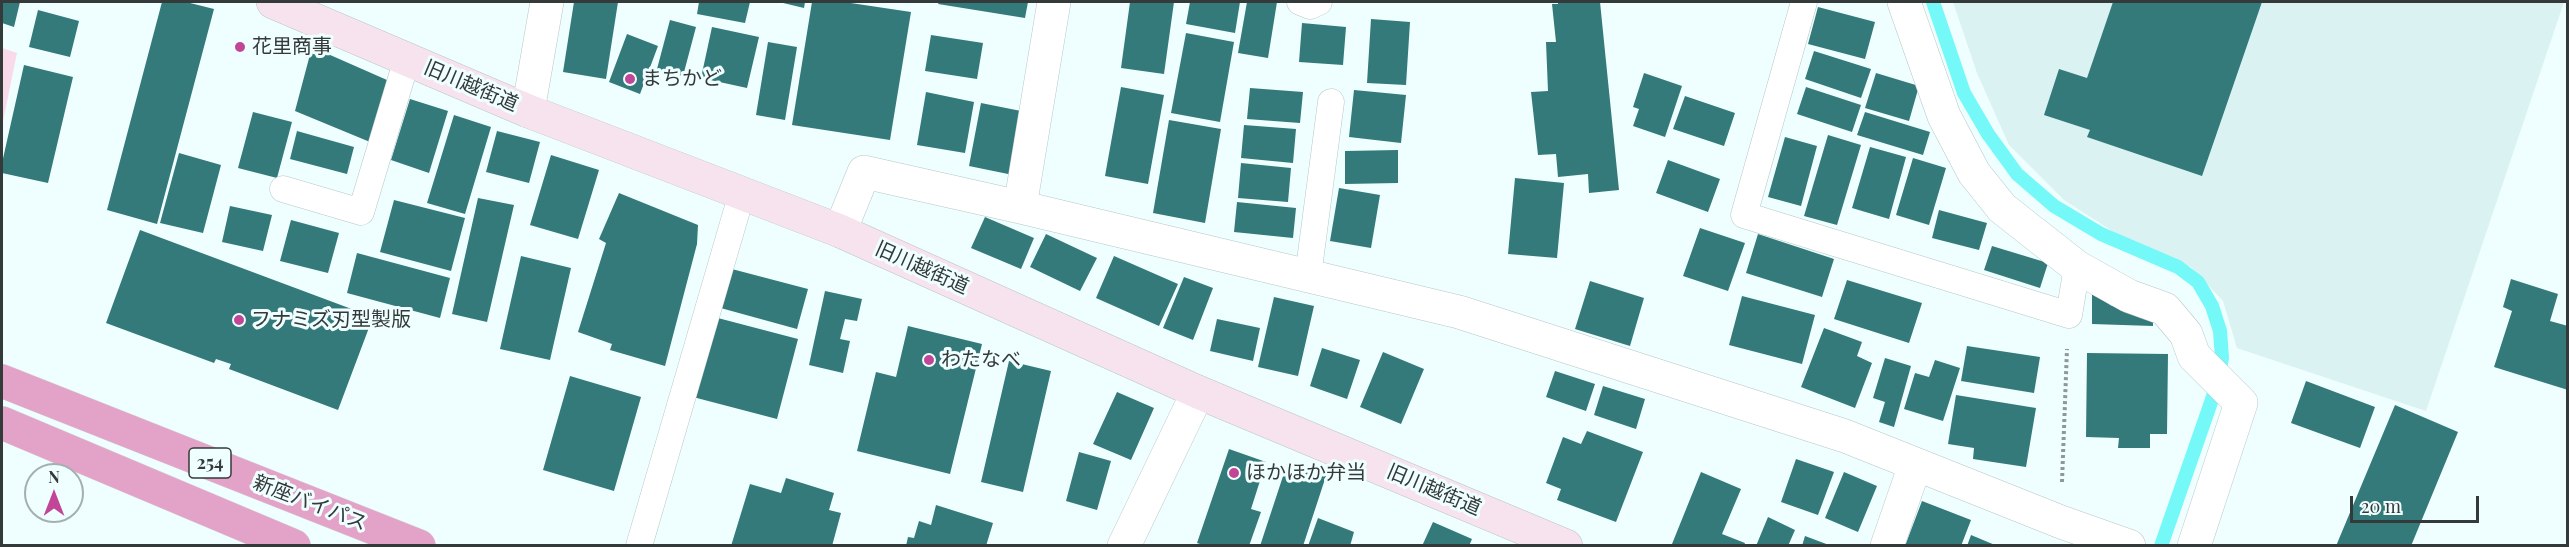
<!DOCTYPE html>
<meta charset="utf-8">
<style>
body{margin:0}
#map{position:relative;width:2569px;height:547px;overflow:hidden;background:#effefe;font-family:"Playfair Display",serif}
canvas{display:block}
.frame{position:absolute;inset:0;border:3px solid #343a3a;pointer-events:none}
.north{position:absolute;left:24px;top:463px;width:60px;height:60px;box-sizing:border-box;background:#effefe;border:2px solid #a4b0b0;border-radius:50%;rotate:0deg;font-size:16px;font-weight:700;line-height:24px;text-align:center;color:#343a3a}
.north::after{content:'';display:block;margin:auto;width:21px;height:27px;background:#c14697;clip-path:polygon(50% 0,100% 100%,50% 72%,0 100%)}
.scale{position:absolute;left:2350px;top:496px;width:129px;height:27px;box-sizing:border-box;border:3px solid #343a3a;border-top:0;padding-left:8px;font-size:18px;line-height:21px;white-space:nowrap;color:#343a3a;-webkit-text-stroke:4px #effefe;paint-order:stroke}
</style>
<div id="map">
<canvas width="2569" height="547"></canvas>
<div class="frame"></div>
<div class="north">N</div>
<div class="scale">20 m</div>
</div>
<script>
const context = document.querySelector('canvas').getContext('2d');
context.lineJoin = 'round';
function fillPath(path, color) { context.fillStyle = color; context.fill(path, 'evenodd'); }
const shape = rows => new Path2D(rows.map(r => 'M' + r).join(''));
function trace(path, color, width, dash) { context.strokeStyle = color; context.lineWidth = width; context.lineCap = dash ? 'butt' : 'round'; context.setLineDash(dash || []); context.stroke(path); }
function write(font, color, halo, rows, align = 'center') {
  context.font = font + ' "Playfair Display","Noto Sans JP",serif'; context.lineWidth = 6; context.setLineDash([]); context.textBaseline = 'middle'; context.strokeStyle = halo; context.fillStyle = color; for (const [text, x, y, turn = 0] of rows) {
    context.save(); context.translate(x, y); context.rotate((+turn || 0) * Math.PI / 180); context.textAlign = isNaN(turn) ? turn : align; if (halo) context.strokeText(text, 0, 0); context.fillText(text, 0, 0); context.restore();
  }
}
const built = shape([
 [1953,2,2564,2,2426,411,2237,348,2223,301,2191,267,2120,236,2064,200,2009,145,1977,73]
]);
const green = shape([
 [2,48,17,53,2,126]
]);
const stream = shape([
 [1933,2,1964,93,1988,134,2017,174,2054,206,2101,234,2178,267,2198,282,2212,306,2220,331,2222,358,2217,385,2161,546]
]);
const building = shape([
 [2,2,20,2,14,27,2,23],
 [162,2,186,2,214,9,157,224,107,210],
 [574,2,618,2,606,79,563,72],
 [699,2,750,2,745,23,697,14],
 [779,2,805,2,804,8],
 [812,2,844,2,911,12,890,140,792,125],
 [939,2,1028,2,1025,18,938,4],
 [1130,2,1174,2,1164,74,1121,68],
 [1190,2,1240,2,1235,33,1186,24],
 [1247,2,1277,2,1268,58,1238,53],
 [1558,2,1600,2,1619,190,1589,193,1588,174,1558,177,1556,154,1538,155,1531,92,1548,91,1546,42,1556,42,1552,4,1558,4],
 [2113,2,2262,2,2202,176,2087,137,2090,130,2044,115,2059,69,2087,78],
 [1818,7,1875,22,1865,59,1808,44],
 [38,10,79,21,70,57,29,47],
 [1371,19,1410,22,1406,85,1367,83],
 [670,20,696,27,683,76,657,69],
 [1302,23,1346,27,1343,65,1299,62],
 [712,27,759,37,747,88,701,78],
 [1186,33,1234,42,1220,122,1171,113],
 [627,34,658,46,640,94,609,82],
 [931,35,983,43,977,79,925,71],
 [768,42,797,47,785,120,756,115],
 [312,47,387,80,370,142,295,111],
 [1814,51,1871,69,1861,98,1805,79],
 [24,65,73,77,48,183,2,173,2,163],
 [1644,73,1682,86,1665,137,1633,126,1639,109,1633,107],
 [1876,73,1919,86,1909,121,1865,108],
 [1121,87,1164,95,1148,184,1105,176],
 [1806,87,1861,105,1852,132,1797,114],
 [1250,88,1303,92,1300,123,1247,119],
 [1354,90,1406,95,1401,143,1349,137],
 [926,92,974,102,965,153,917,145],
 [1685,96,1735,113,1724,146,1673,129],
 [410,99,448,111,429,173,391,160],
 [981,103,1026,112,1013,175,969,166],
 [253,112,292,122,277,178,238,168],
 [1865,112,1930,132,1923,155,1857,135],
 [454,115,491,127,465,214,427,203],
 [1169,120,1221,129,1205,223,1153,213],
 [1244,125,1296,129,1293,163,1241,158],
 [297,131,354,147,347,174,290,159],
 [497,131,540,142,529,183,486,172],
 [1828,135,1861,145,1837,225,1804,216],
 [1785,137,1817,146,1801,206,1768,197],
 [1870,147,1906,157,1889,219,1852,208],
 [1398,150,1398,183,1345,184,1345,151],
 [179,153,221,165,203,233,160,223],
 [551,155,599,170,578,239,530,225],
 [1913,158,1946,168,1929,225,1896,215],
 [1668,160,1720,179,1708,212,1656,193],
 [1241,163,1291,168,1288,202,1238,198],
 [1515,178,1564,183,1557,258,1508,254],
 [1339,188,1380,195,1371,248,1330,241],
 [619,193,698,225,697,244,665,366,610,350,612,344,578,332,606,243,599,239],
 [478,198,514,205,487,322,452,314],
 [394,200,465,218,451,271,380,252],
 [1237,202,1296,208,1293,238,1234,232],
 [230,206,272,215,263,251,222,242],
 [1939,210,1987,223,1979,250,1932,238],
 [985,217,1034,238,1021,269,971,248],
 [291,220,339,233,328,273,280,261],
 [1700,228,1745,243,1728,291,1683,276],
 [140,230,373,317,338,410,229,369,231,364,216,359,214,363,106,323],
 [1046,234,1097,258,1080,291,1030,267],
 [1758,234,1834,259,1822,297,1746,273],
 [1992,246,2048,263,2040,288,1984,270],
 [357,253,450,278,440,318,347,293],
 [521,256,571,268,550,360,500,349],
 [1114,256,1178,284,1159,326,1096,298],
 [728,268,808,289,797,329,717,307],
 [1184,277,1213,288,1193,340,1163,328],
 [2511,279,2558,294,2550,321,2568,326,2568,390,2494,367,2512,311,2503,307],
 [1847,280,1922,303,1909,343,1834,319],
 [1590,281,1644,298,1630,346,1575,329],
 [825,291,862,299,857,321,845,319,840,339,850,341,843,373,809,365],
 [2092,293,2112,306,2132,308,2153,320,2153,326,2092,324],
 [1742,296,1815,315,1802,364,1729,345],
 [1274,297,1314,306,1298,376,1258,367],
 [714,317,798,339,777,419,693,397],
 [1217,319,1260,328,1253,361,1210,351],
 [908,326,982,344,950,474,857,451,876,372,896,377],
 [1824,328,1862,342,1857,356,1872,363,1855,408,1801,387],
 [1967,346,2040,357,2034,393,1961,381],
 [1322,348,1360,360,1347,399,1310,386],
 [1383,352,1424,369,1401,424,1360,407],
 [2087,353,2168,354,2167,434,2150,434,2150,448,2118,448,2119,438,2086,437],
 [1885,358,1911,366,1894,427,1879,422,1885,402,1873,398],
 [1935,360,1960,368,1943,421,1904,409,1915,373,1929,377],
 [1009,361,1051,371,1023,492,981,482],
 [1555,371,1595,384,1586,411,1546,397],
 [570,376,641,397,614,491,543,470],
 [2306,381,2375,407,2360,448,2291,423],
 [1603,386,1645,399,1636,429,1594,415],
 [1117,392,1154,408,1131,460,1093,444],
 [1956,395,2036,408,2026,467,1973,459,1974,448,1948,444],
 [2395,405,2458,432,2411,546,2336,546],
 [1587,431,1643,452,1616,522,1557,500,1561,489,1546,483,1563,437,1581,444],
 [1229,449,1266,462,1251,509,1261,512,1249,546,1206,546,1197,543],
 [1079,452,1111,461,1097,510,1066,501],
 [1796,459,1834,472,1818,515,1781,502],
 [1287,464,1326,476,1303,546,1260,546],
 [1701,472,1741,489,1722,534,1745,543,1744,546,1672,544],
 [1844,472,1877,486,1858,532,1825,518],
 [786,478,834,493,829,510,841,513,832,546,731,546,750,484,781,493],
 [1922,501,1971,520,1961,546,1905,546],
 [936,505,993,523,986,546,906,546,908,537,914,538,919,521,931,525],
 [1768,517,1795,530,1788,546,1756,546],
 [1318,518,1354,532,1350,546,1308,546],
 [1433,522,1472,539,1469,546,1422,546],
 [1971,535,1995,545,1995,546,1967,546],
 [1805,536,1829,545,1829,546,1802,546]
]);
const path = shape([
 [2062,482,2067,349]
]);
const lane = shape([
 [1300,2,1310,6,1319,2],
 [1804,2,1744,215,2069,315,2077,267],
 [283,189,361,212,407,59],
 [1308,276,1331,102],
 [639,546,742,193]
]);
const street = shape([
 [1904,2,1944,116,1974,173,2002,208,2077,267,2129,296,2165,309,2186,334,2194,356,2241,403,2194,546],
 [528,111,547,2],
 [1020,207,1054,2],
 [840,231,864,172,1020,207,1459,312,1845,436,2061,522,2129,546],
 [1124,546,1198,392],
 [1887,546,1915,465]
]);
const secondary = shape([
 [273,2,528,111,840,231,1198,392,1566,546]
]);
const highway = shape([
 [2,381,419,546],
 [2,423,294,546]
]);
const markers = [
 [240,47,6,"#c14697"],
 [630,79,6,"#c14697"],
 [239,320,6,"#c14697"],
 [929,360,6,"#c14697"],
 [1234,473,6,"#c14697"]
];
const shields = [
 [210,463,42]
];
const shieldNames = [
 ["254",210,463]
];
const poiNames = [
 ["花里商事",252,47],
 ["まちかど",642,79],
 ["フナミズ刃型製版",251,320],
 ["わたなべ",941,360],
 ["ほかほか弁当",1246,473]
];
const streetNames = [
 ["旧川越街道",471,86,23],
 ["旧川越街道",922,268,24],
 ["旧川越街道",1434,490,23],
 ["新座バイパス",310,503,21]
];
fillPath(built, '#daf2f1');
fillPath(green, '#f9daeb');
trace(stream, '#74f9f8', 14);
fillPath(building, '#347a7a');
trace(lane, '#b8c6c6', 27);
trace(street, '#b8c6c6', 34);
trace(secondary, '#b8c6c6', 34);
trace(highway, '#d6d8d8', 34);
trace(path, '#8e9898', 4, [3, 3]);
trace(lane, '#fff', 26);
trace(street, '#fff', 33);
trace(secondary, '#f7e3ee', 33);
trace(highway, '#e3a2c8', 33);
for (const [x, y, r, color] of markers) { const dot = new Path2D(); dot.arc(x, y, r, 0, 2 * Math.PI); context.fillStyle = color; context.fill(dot); trace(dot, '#effefe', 2); }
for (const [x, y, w] of shields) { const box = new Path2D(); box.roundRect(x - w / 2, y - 15, w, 30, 4.5); context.fillStyle = '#effefe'; context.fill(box); trace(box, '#343a3a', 1.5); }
write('bold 18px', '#343a3a', null, shieldNames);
write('20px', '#343a3a', '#effefe', poiNames, 'left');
write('20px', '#343a3a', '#effefe', streetNames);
</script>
